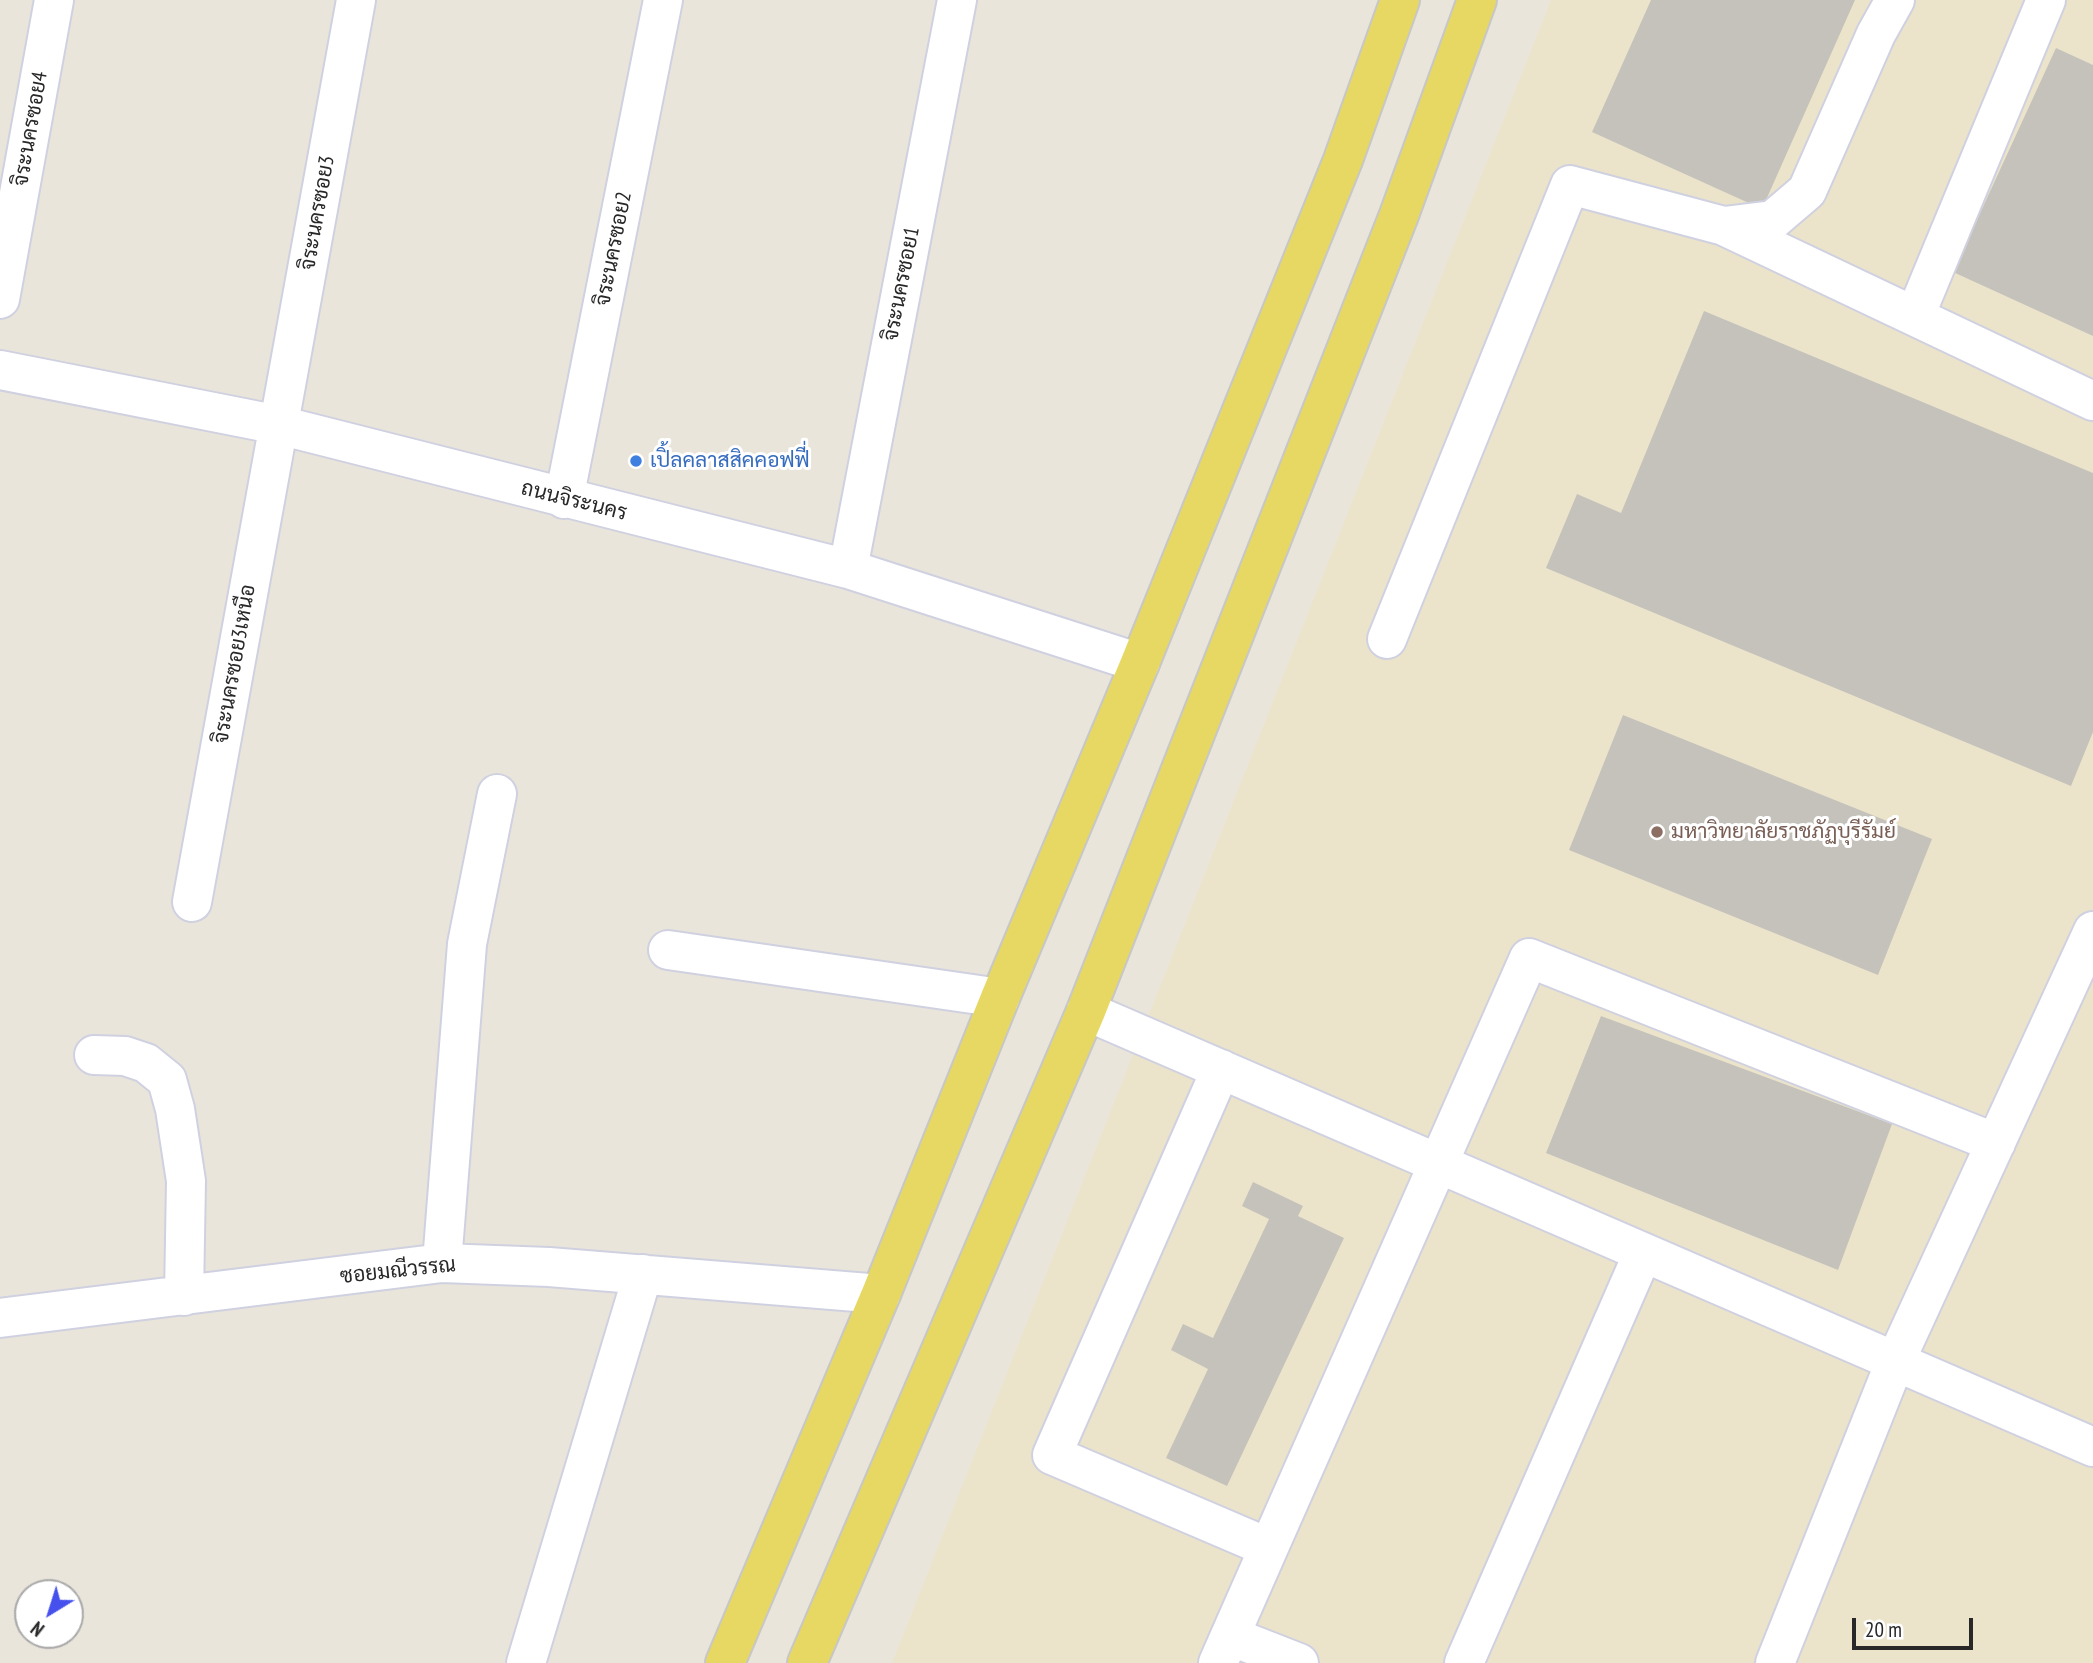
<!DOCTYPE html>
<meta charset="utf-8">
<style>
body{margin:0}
#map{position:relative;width:2093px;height:1663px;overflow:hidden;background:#eae5db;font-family:"PT Sans Narrow",sans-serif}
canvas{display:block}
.north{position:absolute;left:14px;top:1579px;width:70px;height:70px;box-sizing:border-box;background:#fff;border:2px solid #a9a9a9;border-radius:50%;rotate:218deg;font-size:19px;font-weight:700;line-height:28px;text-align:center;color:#282828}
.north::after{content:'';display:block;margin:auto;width:24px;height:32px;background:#4550ed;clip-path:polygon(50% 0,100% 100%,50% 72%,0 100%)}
.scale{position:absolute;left:1852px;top:1618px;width:121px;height:32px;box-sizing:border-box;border:4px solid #282828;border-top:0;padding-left:9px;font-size:21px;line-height:24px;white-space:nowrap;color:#282828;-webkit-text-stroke:5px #fff;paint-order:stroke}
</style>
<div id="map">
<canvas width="2093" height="1663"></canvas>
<div class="north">N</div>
<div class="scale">20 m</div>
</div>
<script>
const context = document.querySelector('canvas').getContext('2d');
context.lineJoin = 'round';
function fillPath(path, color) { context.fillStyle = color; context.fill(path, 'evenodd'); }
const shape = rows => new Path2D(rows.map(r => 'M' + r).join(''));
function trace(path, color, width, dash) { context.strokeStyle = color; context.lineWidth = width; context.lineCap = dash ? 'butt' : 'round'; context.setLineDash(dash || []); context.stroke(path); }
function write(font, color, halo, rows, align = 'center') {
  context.font = font + ' "PT Sans Narrow",Sarabun,sans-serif'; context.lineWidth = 6; context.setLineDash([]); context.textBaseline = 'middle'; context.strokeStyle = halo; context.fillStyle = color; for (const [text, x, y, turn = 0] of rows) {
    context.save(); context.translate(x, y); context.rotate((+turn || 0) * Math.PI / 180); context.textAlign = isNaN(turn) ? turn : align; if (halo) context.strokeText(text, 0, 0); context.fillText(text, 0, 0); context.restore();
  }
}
const education = shape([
 [1551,0,2093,0,2093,1663,892,1663]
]);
const building = shape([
 [1651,0,1855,0,1762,209,1592,132],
 [2056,48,2093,65,2093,336,1953,272],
 [1704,311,2093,473,2093,732,2071,786,1546,568,1577,494,1621,513],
 [1623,715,1932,839,1878,975,1569,850],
 [1601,1016,1892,1124,1838,1270,1546,1153],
 [1253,1182,1303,1206,1298,1216,1344,1238,1227,1486,1166,1458,1208,1369,1171,1350,1183,1324,1213,1338,1269,1219,1242,1206]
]);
const minor = shape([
 [1724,226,2093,401],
 [0,299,54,0],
 [1915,316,2046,0],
 [0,370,279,425,848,569,1140,663],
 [564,499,663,0],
 [848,569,957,0],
 [1387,639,1570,185,1724,226,1773,220,1807,191,1876,34,1895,0],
 [192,902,356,0],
 [668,950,1000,998],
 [1086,1011,2093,1447],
 [94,1055,125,1056,146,1063,167,1080,175,1109,186,1181,184,1296],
 [1221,1069,1052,1455,1267,1547],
 [442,1263,467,944,497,794],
 [0,1318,442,1263,549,1267,881,1294],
 [1230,1636,1299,1663],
 [526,1663,643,1274],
 [1218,1663,1529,958,1996,1143],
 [1464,1663,1643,1253],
 [1775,1663,1895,1362,2093,931]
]);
const major = shape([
 [725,1663,881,1294,1000,998,1140,663,1343,160,1400,0],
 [807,1663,1086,1011,1399,215,1477,0]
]);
const markers = [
 [636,461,7,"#3f7fe0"],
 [1657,832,7,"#8d6e63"]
];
const streetNames = [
 ["จิระนครซอย4",31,129,-80],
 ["จิระนครซอย3",318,213,-80],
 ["จิระนครซอย2",614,249,-79],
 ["จิระนครซอย1",902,284,-79],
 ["ถนนจิระนคร",574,501,14],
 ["จิระนครซอย3เหนือ",235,664,-80],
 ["ซอยมณีวรรณ",398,1271,-6]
];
const shopNames = [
 ["เปิ้ลคลาสสิคคอฟฟี่",650,461]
];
const educationNames = [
 ["มหาวิทยาลัยราชภัฏบุรีรัมย์",1671,832]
];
fillPath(education, '#ebe4cb');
fillPath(building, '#c5c2bb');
trace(minor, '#d0d1e0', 42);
trace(major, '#c7c7c7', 42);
trace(minor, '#fff', 38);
trace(major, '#e6d863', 38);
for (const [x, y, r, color] of markers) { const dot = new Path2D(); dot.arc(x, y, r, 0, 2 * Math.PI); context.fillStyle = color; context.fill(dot); trace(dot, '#fff', 2.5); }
write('21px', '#282828', '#fff', streetNames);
write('21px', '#366cbe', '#fff', shopNames, 'left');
write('21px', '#785e54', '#fff', educationNames, 'left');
</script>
